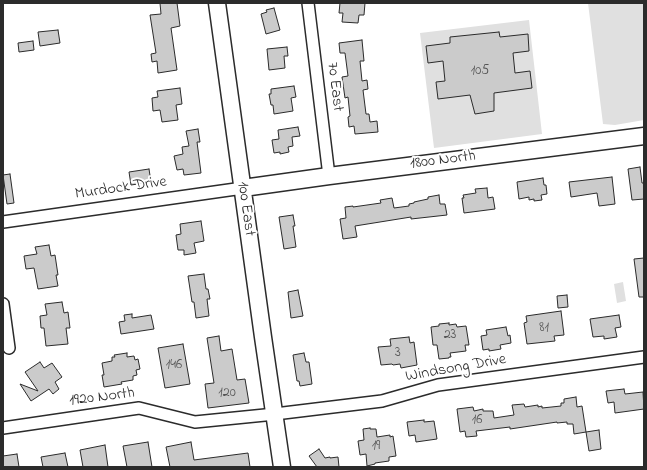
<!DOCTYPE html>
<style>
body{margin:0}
#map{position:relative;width:647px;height:470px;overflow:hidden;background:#fff;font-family:"Indie Flower",sans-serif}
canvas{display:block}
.frame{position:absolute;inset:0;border:4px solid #2b2b2b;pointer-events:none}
</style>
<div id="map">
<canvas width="647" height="470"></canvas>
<div class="frame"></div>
</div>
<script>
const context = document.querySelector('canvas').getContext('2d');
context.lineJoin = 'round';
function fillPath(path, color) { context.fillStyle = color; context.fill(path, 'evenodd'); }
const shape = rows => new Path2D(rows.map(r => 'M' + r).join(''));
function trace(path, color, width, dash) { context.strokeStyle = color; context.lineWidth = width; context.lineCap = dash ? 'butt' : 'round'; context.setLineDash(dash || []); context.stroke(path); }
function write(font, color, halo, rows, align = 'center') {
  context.font = font + ' "Indie Flower",sans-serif'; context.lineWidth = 4; context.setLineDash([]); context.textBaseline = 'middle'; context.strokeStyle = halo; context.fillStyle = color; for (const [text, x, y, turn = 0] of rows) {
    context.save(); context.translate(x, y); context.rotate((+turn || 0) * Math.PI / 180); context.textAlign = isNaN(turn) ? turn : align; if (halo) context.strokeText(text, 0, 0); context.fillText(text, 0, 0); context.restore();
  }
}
const green = shape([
 [588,3,644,3,644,120,615,125,603,124],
 [529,20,542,134,434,148,420,33],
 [623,282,626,301,617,303,614,284]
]);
const building = shape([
 [160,3,177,3,180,26,171,28,177,70,158,73,157,61,152,62,151,54,156,53,150,15,161,14,160,3],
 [340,3,365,3,364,15,359,15,358,23,342,22,343,13,339,13,340,3],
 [274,8,280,30,266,34,261,14,267,12,266,10,274,8],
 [58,30,60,43,40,46,38,32,58,30],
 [499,32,500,37,528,34,529,51,513,53,515,73,530,71,532,88,494,93,494,111,475,114,470,95,438,99,436,82,445,81,443,61,428,63,426,46,450,43,450,37,499,32],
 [362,40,364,61,360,61,362,81,367,80,368,89,363,90,366,114,369,114,370,122,377,121,378,132,355,134,354,126,349,127,348,117,350,116,348,97,345,98,342,77,348,76,345,53,340,53,339,43,362,40],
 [33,41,34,50,19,52,18,43,33,41],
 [287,47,288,56,284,56,285,68,269,70,267,49,287,47],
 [294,86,296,97,291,98,293,111,274,114,273,105,271,105,269,94,271,94,271,89,294,86],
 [180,88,182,104,176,105,178,120,162,122,160,110,153,111,152,98,158,97,157,91,180,88],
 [298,127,300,136,292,137,293,146,288,147,289,152,280,154,280,152,274,153,272,140,279,139,278,130,298,127],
 [198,129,200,142,197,142,201,173,184,175,183,169,177,170,174,156,183,154,182,147,189,146,186,131,198,129],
 [640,167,642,183,644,183,644,199,632,200,628,169,640,167],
 [149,169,151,182,131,185,129,172,149,169],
 [10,174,14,203,7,204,3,175,10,174],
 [612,177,615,204,599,206,597,193,571,197,569,182,612,177],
 [543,178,544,185,546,185,547,194,541,195,542,200,534,201,534,199,529,200,529,197,519,199,517,182,543,178],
 [487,188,488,198,493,197,495,209,464,213,462,198,464,198,463,195,476,193,475,189,487,188],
 [439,195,440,204,445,204,447,215,411,219,411,217,355,226,357,237,343,239,340,219,346,218,345,207,353,206,353,207,381,203,380,200,392,198,394,208,409,206,409,204,414,203,414,202,428,199,428,197,439,195],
 [293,215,295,226,293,226,296,247,284,249,279,217,293,215],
 [201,221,204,241,194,243,196,253,184,255,184,250,178,250,176,235,181,234,180,224,201,221],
 [49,245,51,256,55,255,58,275,56,275,58,286,38,289,34,268,26,269,24,256,37,254,35,247,49,245],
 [644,258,644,297,639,297,634,259,644,258],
 [204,274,206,289,208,289,210,299,207,299,209,316,196,318,194,302,192,302,188,276,204,274],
 [298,290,303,316,291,318,288,292,298,290],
 [567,295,568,307,558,308,557,296,567,295],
 [62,302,64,313,68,312,70,328,66,328,68,344,46,346,44,328,41,328,40,316,47,315,45,304,62,302],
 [561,311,564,335,554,336,555,341,527,344,524,323,527,322,526,316,561,311],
 [132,314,132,318,151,315,154,329,121,334,119,322,125,321,124,315,132,314],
 [619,315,621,327,615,328,617,337,604,339,604,336,593,337,590,319,619,315],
 [449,323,449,325,456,324,457,327,466,326,469,345,465,345,466,351,450,353,451,357,449,357,449,358,439,359,437,345,433,345,431,327,439,326,439,324,449,323],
 [506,327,508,336,510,335,511,343,500,345,501,349,489,351,489,349,483,350,481,336,487,335,486,330,506,327],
 [219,336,221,351,232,349,237,380,245,379,249,403,208,408,205,384,214,383,207,338,219,336],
 [409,337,410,343,414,342,417,365,401,368,400,364,393,365,392,364,381,365,378,347,391,346,390,339,409,337],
 [183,344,190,384,165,388,158,348,183,344],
 [127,353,127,357,134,356,135,360,138,359,140,369,136,370,137,375,133,376,133,380,121,382,122,384,104,387,102,375,104,375,102,363,112,361,112,357,115,357,114,355,127,353],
 [304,353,306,362,309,362,312,384,300,386,299,381,297,381,293,355,304,353],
 [40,362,44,368,52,363,62,377,55,382,59,389,53,394,49,389,31,401,20,384,38,391,25,372,40,362],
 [624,389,625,394,643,392,644,409,615,413,614,402,608,403,606,391,624,389],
 [576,397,577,407,582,406,586,432,574,434,573,424,567,424,567,422,557,423,557,422,510,429,510,427,476,431,477,436,466,437,465,431,460,432,457,409,473,407,474,411,483,409,483,411,493,411,494,418,514,415,512,405,524,404,525,407,538,405,538,407,542,406,542,408,561,406,561,403,564,403,564,399,576,397],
 [424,420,424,422,434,421,437,439,416,442,415,435,409,436,407,422,424,420],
 [370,428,370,429,376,429,377,437,390,435,390,437,393,436,396,456,389,457,389,461,375,463,375,464,367,466,366,454,360,455,358,441,364,440,363,429,370,428],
 [599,430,601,449,589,451,586,432,599,430],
 [148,442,152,467,127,467,123,446,148,442],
 [191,442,194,460,248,453,250,467,170,467,166,447,191,442],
 [105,445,108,467,83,467,80,450,105,445],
 [319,449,325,458,330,457,330,458,338,457,339,467,317,467,309,456,319,449],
 [65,453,68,467,43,467,41,457,65,453],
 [17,454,19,467,3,467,3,456,17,454]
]);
const street = shape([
 [308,3,329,176],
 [3,222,243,188],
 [3,304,9,348],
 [3,428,139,408,195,422,275,414,382,401,438,385,644,357]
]);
const secondary = shape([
 [217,3,263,337,282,467],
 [243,188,329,176,644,136]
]);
const numberNames = [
 ["105",480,72],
 ["81",544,329],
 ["23",450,336],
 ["3",398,354],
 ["146",174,366],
 ["120",227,394],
 ["16",477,421],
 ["19",376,447]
];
const streetNames = [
 ["70 East",334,87,83],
 ["1800 North",443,161,-7],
 ["Murdock Drive",121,189,-8],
 ["100 East",245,209,82],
 ["Windsong Drive",456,369,-10],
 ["1920 North",102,398,-7]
];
fillPath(green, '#e0e0e0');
fillPath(building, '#cbcbcb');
trace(building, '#2b2b2b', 1);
trace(street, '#2b2b2b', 14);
trace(secondary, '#2b2b2b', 19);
trace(street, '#fff', 11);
trace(secondary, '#fff', 16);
write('14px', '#535353', null, numberNames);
write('16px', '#2b2b2b', '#fff', streetNames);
</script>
